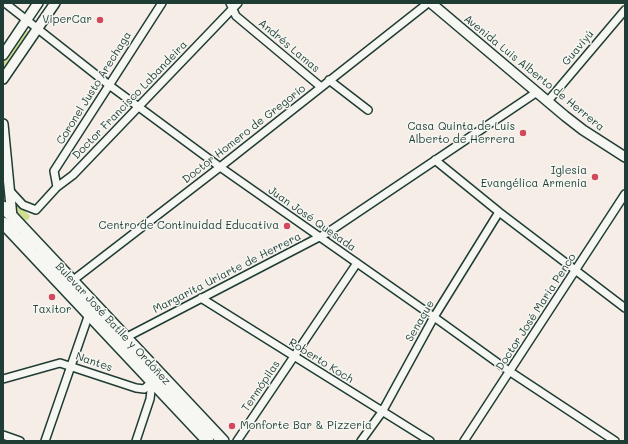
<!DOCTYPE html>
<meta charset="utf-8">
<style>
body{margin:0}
#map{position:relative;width:628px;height:444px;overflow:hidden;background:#f6ede7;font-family:Mali,sans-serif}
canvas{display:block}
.frame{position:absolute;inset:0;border:4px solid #1f3d34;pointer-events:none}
</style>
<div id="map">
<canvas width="628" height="444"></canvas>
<div class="frame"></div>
</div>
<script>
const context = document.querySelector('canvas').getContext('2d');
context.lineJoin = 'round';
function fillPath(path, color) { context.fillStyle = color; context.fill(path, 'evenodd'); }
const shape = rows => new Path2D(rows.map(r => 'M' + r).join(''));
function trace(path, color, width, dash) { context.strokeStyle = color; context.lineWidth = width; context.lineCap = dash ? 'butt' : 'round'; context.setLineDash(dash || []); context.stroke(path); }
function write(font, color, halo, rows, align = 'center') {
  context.font = font + ' Mali,sans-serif'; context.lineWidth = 3; context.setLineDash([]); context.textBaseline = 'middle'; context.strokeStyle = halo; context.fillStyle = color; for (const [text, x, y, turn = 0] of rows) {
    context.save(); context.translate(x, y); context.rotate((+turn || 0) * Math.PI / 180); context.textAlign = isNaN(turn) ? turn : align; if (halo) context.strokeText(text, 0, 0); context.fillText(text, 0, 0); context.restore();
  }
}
const green = shape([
 [25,31,28,31,29,34,3,73,3,63],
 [15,201,30,216,28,220,22,221,19,217,14,207]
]);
const minor = shape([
 [5,3,109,85,220,167,434,317,509,371,615,441],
 [230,3,236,16,321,87],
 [329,80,368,110],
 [548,101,625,10],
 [435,160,499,212,625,308],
 [57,187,54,171,162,3],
 [11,192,23,205,36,210,57,187,73,175,238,3],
 [72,281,220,167,428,3],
 [201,298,430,441],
 [125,338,327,233,537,92],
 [3,379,60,363,136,388,144,389,152,382],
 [3,435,20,441],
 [45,441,90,311],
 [136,441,150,399,152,382],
 [237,441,357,263],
 [361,441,382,412,434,317,499,212],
 [464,441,625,194]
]);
const secondary = shape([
 [431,3,565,116,583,130,625,157],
 [3,55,38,3],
 [3,79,55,3],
 [3,124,12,217]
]);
const primary = shape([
 [3,207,223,441],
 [3,223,208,441]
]);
const markers = [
 [100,20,4,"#d1495b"],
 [523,133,4,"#d1495b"],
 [595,177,4,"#d1495b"],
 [287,226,4,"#d1495b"],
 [52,297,4,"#d1495b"],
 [232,426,4,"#d1495b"]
];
const poiNames = [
 ["ViperCar",92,20],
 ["Casa Quinta de Luis",515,127],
 ["Alberto de Herrera",515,140],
 ["Iglesia",587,171],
 ["Evangélica Armenia",587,184],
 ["Centro de Continuidad Educativa",279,226],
 ["Taxitor",52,310,"center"],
 ["Monforte Bar & Pizzeria",240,426,"left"]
];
const streetNames = [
 ["Andrés Lamas",289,46,40],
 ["Guaviyú",578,48,-50],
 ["Avenida Luis Alberto de Herrera",534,73,39],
 ["Coronel Justo Arechaga",94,88,-58],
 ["Doctor Francisco Labandeira",130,100,-46],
 ["Doctor Homero de Gregorio",244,134,-38],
 ["Juan José Quesada",312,219,35],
 ["Margarita Uriarte de Herrera",227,273,-27],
 ["Doctor José María Penco",536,312,-57],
 ["Senaque",420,321,-60],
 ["Bulevar José Batlle y Ordóñez",113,324,47],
 ["Roberto Koch",321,361,32],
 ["Nantes",94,362,19],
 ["Termópilas",261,386,-56]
];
fillPath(green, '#d1dd91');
trace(minor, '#1f3d34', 10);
trace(secondary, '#1f3d34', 12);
trace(primary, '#1f3d34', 14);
trace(minor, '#f6f6f2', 7);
trace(secondary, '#f6f6f2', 9);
trace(primary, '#f6f6f2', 11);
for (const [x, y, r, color] of markers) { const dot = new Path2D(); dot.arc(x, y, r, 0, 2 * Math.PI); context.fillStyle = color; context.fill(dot); trace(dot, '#f6f6f2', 1.5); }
write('11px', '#1f3d34', '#f6f6f2', poiNames, 'right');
write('11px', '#1f3d34', '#f6f6f2', streetNames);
</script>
